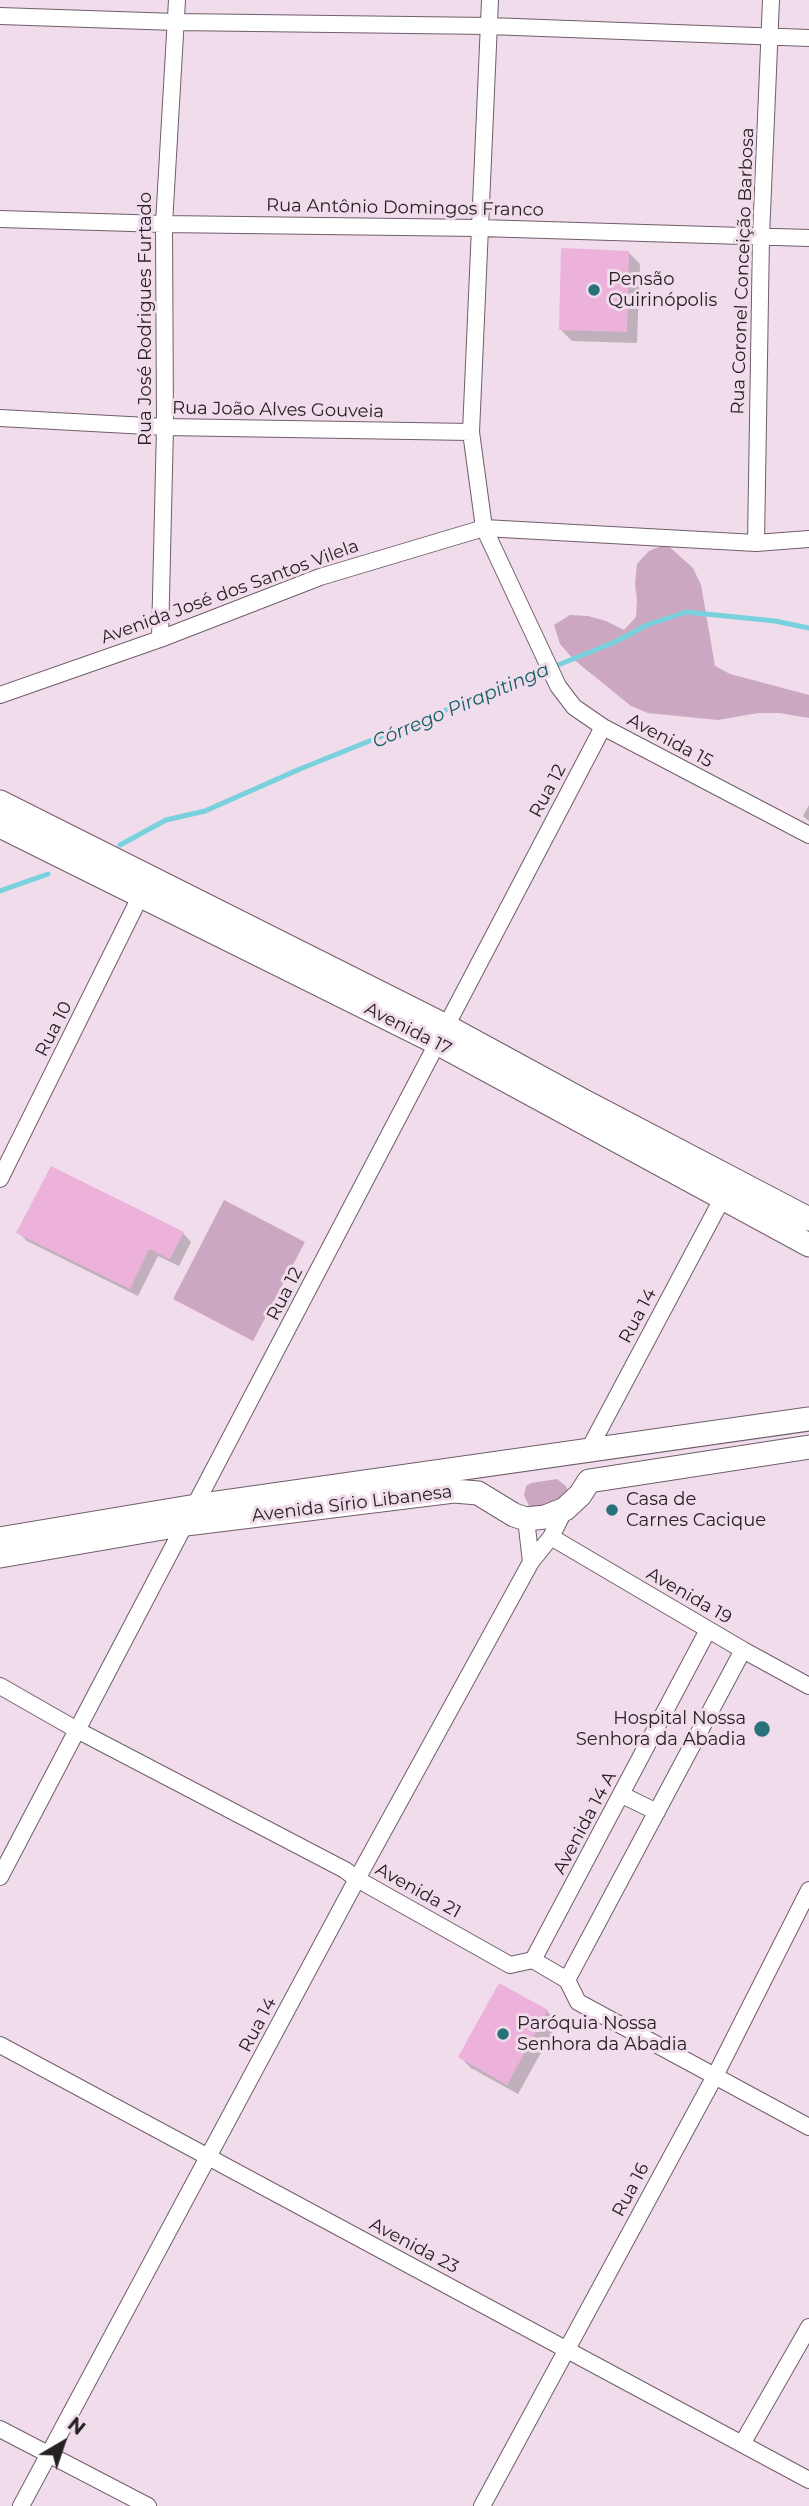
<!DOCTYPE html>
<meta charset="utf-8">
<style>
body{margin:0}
#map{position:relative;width:809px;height:2506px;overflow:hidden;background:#f0dcea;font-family:Montserrat,sans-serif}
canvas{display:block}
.north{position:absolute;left:28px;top:2408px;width:70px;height:70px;-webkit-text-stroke:5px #f0dcea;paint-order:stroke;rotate:39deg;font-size:19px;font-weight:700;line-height:28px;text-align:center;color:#272025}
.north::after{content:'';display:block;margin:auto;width:24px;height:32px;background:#272025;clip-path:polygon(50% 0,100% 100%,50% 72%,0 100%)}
</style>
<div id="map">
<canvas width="809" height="2506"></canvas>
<div class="north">N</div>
</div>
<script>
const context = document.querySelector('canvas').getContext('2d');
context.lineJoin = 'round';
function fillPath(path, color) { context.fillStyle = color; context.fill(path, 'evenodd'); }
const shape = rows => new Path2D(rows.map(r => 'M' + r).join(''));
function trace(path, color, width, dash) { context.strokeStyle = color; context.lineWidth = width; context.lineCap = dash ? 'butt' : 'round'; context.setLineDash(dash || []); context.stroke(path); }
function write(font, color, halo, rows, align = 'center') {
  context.font = font + ' Montserrat,sans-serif'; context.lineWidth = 6; context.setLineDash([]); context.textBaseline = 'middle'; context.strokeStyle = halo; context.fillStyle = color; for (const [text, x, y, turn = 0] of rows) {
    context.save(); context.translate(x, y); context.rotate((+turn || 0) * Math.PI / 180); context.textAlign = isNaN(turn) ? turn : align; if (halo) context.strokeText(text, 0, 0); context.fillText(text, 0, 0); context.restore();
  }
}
const green = shape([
 [666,544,693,568,701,585,715,666,730,674,809,695,809,718,779,713,758,713,718,720,648,713,631,706,573,659,560,644,554,625,570,615,588,616,606,621,624,630,636,617,637,600,635,584,637,564,649,551],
 [224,1200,305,1242,253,1341,173,1299],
 [557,1479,566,1486,569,1493,567,1500,533,1509,529,1506,524,1495,526,1486,531,1483]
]);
const shadow = shape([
 [628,252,640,264,637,343,572,341,561,330],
 [809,805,809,821,803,816],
 [18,1232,183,1233,191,1242,179,1266,158,1256,138,1296,27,1241],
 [547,2011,558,2022,518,2094,471,2068,460,2057]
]);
const stream = shape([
 [120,845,166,820,205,811,300,769,615,642,647,625,686,612,775,621,809,628],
 [0,891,48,874]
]);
const building = shape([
 [561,248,629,251,627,332,559,330],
 [51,1166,184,1232,170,1259,149,1249,130,1289,16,1233],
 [499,1983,548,2010,507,2085,458,2057]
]);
const street = shape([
 [490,0,471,432,484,528,558,686,574,707,603,727,809,835],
 [0,16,176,22,489,26,809,38],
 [0,219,164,224,480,228,809,238],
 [0,418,165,427,471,432],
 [756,543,761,236,771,0],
 [160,639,165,427,164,224,177,0],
 [0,695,160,639,320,577,484,528,756,543,809,539],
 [0,1179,141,895],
 [588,1451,722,1199],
 [526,1519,531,1562],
 [551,1537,743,1650,809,1686],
 [0,1686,77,1730,345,1870,357,1879,510,1965,533,1960,567,1980,578,2002,809,2127],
 [622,1795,657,1812],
 [0,1877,603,727],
 [533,1960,708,1630],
 [567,1980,743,1650],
 [0,2045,809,2480],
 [0,2429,148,2506],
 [742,2444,809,2327],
 [21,2506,357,1879,531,1562,551,1537,565,1509],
 [482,2506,715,2076,809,1890]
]);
const secondary = shape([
 [0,802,446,1026,582,1100,809,1219],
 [0,826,437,1043,809,1245],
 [0,1539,196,1506,809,1419],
 [0,1556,186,1524,454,1491,478,1493,514,1515,526,1519,545,1517,565,1509,580,1495,589,1481,809,1447]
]);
const markers = [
 [594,290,7,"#29727b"],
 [612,1510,7,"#29727b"],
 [762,1729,9,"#29727b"],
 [503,2034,7,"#29727b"]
];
const streetNames = [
 ["Rua Antônio Domingos Franco",405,208,1],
 ["Rua Coronel Conceição Barbosa",743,271,-88],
 ["Rua José Rodrigues Furtado",146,319,-90],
 ["Rua João Alves Gouveia",278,410,1],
 ["Avenida José dos Santos Vilela",230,592,-20],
 ["Avenida 15",670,741,28],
 ["Rua 12",548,791,-62],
 ["Rua 10",54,1029,-63],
 ["Avenida 17",408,1029,27],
 ["Rua 12",285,1294,-63],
 ["Rua 14",638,1316,-62],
 ["Avenida Sírio Libanesa",352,1504,-7],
 ["Avenida 19",689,1596,30],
 ["Avenida 14 A",585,1823,-62],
 ["Avenida 21",418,1891,29],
 ["Rua 14",258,2025,-62],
 ["Rua 16",631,2190,-62],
 ["Avenida 23",414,2246,28]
];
const poiNames = [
 ["Pensão",608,280],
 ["Quirinópolis",608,301],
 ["Casa de",626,1500],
 ["Carnes Cacique",626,1521],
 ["Hospital Nossa",746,1719,"right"],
 ["Senhora da Abadia",746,1740,"right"],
 ["Paróquia Nossa",517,2024],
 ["Senhora da Abadia",517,2045]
];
const waterNames = [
 ["Córrego Pirapitinga",461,706,-23]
];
fillPath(green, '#cca7c1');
fillPath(shadow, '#0003');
trace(stream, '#78d1dc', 5);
fillPath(building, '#ecb2dc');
trace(street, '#705e6b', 18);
trace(secondary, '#705e6b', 25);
trace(street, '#fff', 16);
trace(secondary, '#fff', 23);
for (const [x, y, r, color] of markers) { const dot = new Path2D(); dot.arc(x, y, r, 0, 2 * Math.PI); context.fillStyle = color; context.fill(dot); trace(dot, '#f0dcea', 2.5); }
write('18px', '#272025', '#f0dcea', streetNames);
write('18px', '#272025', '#f0dcea', poiNames, 'left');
write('italic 19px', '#156068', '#f0dcea', waterNames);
</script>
